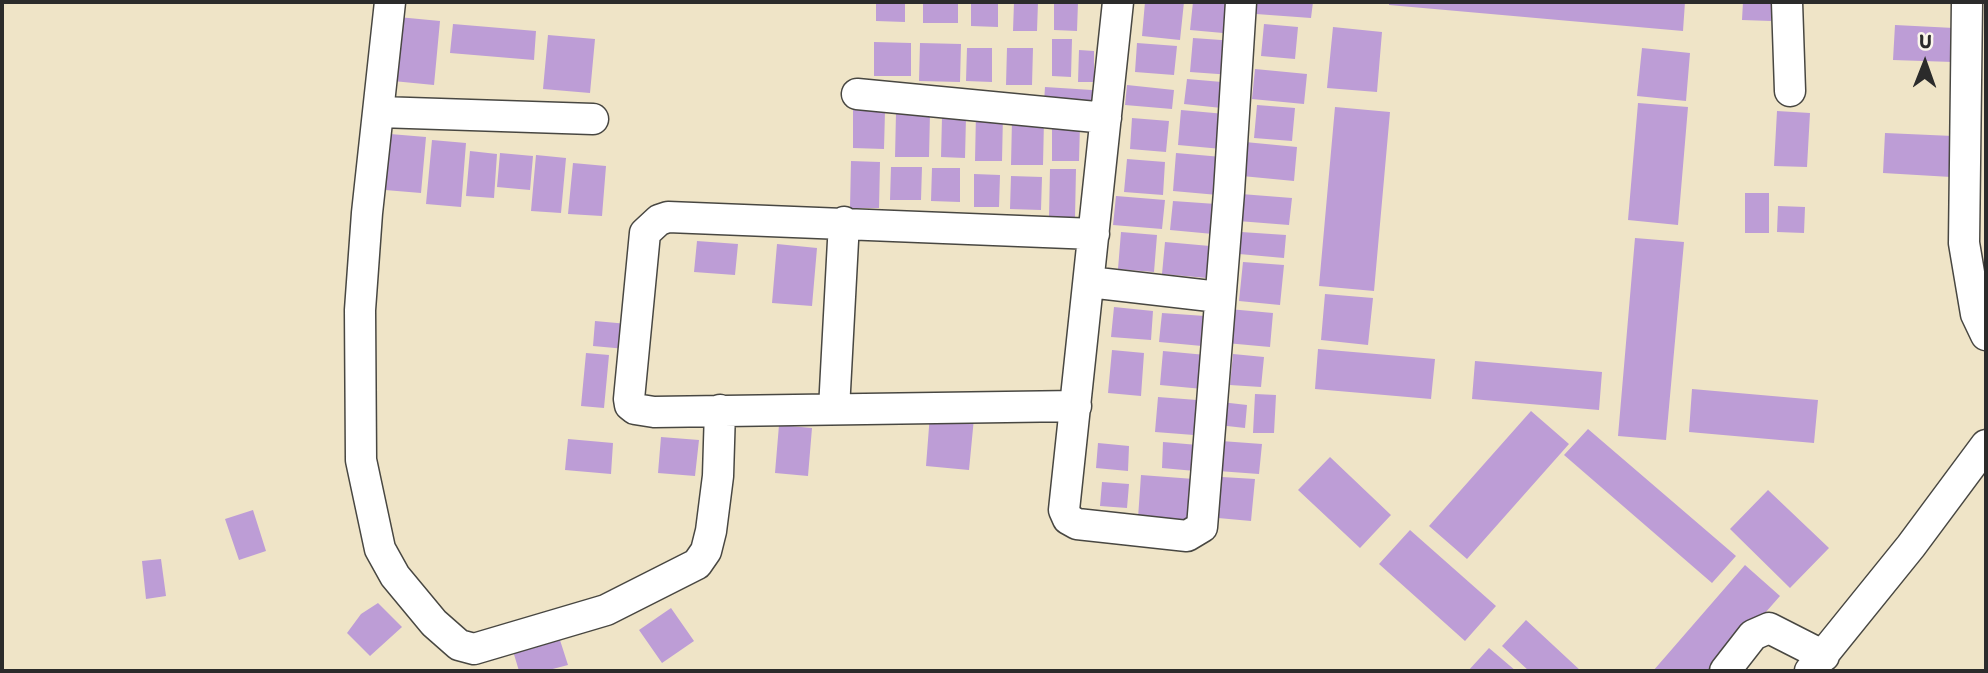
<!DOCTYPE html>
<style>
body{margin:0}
#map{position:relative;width:1988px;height:673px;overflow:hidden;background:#efe4c7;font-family:"Shantell Sans",sans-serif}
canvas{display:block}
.frame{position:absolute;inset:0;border:4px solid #2b2b2b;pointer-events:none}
.north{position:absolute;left:1890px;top:28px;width:70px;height:70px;-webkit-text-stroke:5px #fbf7ec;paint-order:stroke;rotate:1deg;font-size:19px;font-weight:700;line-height:28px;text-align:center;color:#2b2b2b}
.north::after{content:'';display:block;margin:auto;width:24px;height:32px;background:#2b2b2b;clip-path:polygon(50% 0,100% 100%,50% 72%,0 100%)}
</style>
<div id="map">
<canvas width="1988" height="673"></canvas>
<div class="frame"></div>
<div class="north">U</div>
</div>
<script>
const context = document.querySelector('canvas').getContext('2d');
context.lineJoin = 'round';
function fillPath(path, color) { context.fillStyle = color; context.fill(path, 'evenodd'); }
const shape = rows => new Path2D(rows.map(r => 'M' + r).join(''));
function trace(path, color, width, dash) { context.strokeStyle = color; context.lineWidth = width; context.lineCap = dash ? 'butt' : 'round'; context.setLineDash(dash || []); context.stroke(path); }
const building = shape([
 [876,2,905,2,905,22,876,21],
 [923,2,958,2,958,23,923,23],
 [971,2,998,2,998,27,971,26],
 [1014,2,1038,2,1037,31,1013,31],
 [1054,2,1078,2,1077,31,1054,30],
 [1145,2,1184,2,1180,40,1142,36],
 [1193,2,1237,4,1234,34,1190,30],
 [1257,2,1313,2,1311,18,1256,14],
 [1389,2,1685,2,1683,31,1389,5],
 [1743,2,1771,2,1771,21,1742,20],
 [398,17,440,21,434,85,393,81],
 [453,24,536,31,534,60,450,53],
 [1264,24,1298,27,1295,59,1261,56],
 [1895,25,1954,28,1953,62,1893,60],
 [1333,27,1382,32,1377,92,1327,88],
 [548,35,595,39,590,93,543,89],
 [1193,38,1235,41,1232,75,1190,72],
 [1052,39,1072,39,1071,77,1052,76],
 [874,42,911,43,911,76,874,76],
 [920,43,961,44,960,82,919,81],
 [1137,43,1177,46,1174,75,1135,72],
 [967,48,992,48,992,82,966,81],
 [1007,48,1033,48,1032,85,1006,85],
 [1642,48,1690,53,1686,101,1637,96],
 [1079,50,1094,51,1094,82,1078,82],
 [1255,69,1307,74,1304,104,1252,99],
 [1187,79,1234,83,1231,109,1184,104],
 [1127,85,1174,90,1172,109,1125,105],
 [1045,87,1092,90,1092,106,1044,103],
 [1638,103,1688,107,1678,225,1628,220],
 [1257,105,1295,108,1292,141,1254,138],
 [1335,107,1390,112,1374,291,1319,286],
 [853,110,885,111,884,149,853,148],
 [1181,110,1225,114,1222,149,1178,145],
 [1777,111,1810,113,1807,167,1774,166],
 [896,113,930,113,929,157,895,157],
 [976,113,1003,114,1002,161,975,161],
 [942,117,966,117,965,158,941,157],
 [1132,118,1169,121,1166,152,1130,149],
 [1012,120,1044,120,1043,165,1011,165],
 [1052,123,1080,124,1079,161,1052,161],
 [1885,133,1953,136,1951,177,1883,173],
 [390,134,426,137,421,193,385,190],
 [432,140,466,143,461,207,426,204],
 [1245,142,1297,147,1294,181,1242,176],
 [470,151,497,154,494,198,466,196],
 [500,153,533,156,530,190,497,187],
 [1176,153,1222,157,1218,195,1173,191],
 [536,155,566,158,561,213,531,211],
 [1127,159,1165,162,1163,195,1124,192],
 [851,161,880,162,879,208,850,208],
 [573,163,606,166,602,216,568,214],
 [891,167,922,167,921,200,890,200],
 [932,168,960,168,960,202,931,201],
 [1050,169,1076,169,1075,218,1049,218],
 [974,174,1000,175,999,207,974,207],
 [1011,176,1042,177,1041,210,1010,209],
 [1745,193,1769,193,1769,233,1745,233],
 [1241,194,1292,198,1289,225,1238,221],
 [1116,196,1165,200,1162,229,1113,225],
 [1173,201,1216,204,1213,234,1170,230],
 [1778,206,1805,207,1804,233,1777,232],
 [1121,232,1157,235,1154,272,1118,269],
 [1241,232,1286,235,1284,258,1239,254],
 [1635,238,1684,242,1666,440,1618,436],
 [697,241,738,244,735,275,694,272],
 [1165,242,1210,246,1207,278,1162,274],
 [777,244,817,248,812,306,772,303],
 [1243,262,1284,265,1280,305,1239,301],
 [1325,294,1373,298,1368,345,1321,340],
 [1114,307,1153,311,1151,340,1111,337],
 [1229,309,1273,313,1270,347,1226,343],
 [1162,313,1205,316,1202,346,1159,342],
 [595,321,628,324,626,349,593,346],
 [1318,349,1435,359,1431,399,1315,389],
 [1112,350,1144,353,1141,396,1108,393],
 [1163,351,1206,355,1203,389,1160,385],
 [586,353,609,355,604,408,581,406],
 [1233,354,1264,357,1261,387,1230,385],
 [1475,361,1602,372,1599,410,1472,399],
 [1692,389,1818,400,1814,443,1689,432],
 [1255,394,1276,395,1274,433,1253,433],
 [1158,397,1197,400,1194,435,1155,432],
 [1221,402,1247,405,1245,428,1218,425],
 [1531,411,1569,444,1467,559,1429,526],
 [930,414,974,418,969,470,926,466],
 [779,425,812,428,808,476,775,473],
 [1588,429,1736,556,1712,583,1564,455],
 [661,437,699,440,695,476,658,473],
 [568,439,613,443,611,474,565,470],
 [1221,441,1262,444,1259,474,1218,471],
 [1163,442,1198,445,1195,471,1162,468],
 [1098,443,1129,446,1128,471,1096,468],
 [1330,457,1391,515,1360,548,1298,490],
 [1141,475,1194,479,1190,523,1138,518],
 [1222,477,1255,479,1251,521,1218,518],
 [1102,482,1129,484,1127,508,1100,506],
 [1768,490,1829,548,1790,588,1730,529],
 [253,510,266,551,239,560,225,519],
 [1410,530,1496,606,1465,641,1379,564],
 [161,559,166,596,146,599,142,561],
 [1745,565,1780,596,1714,671,1653,671],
 [378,603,402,627,370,656,347,633,361,614],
 [671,608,694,641,662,663,639,630],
 [1526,620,1581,671,1529,671,1502,646],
 [559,637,568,665,545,671,519,671,513,651],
 [1489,648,1516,671,1468,671]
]);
const street = shape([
 [390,2,367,213,360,310,361,460,380,549,395,576,434,623,459,645,474,649,606,610,697,564,706,551,711,531,718,476,720,410],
 [1118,2,1064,510,1068,519,1077,524,1187,536,1202,527,1229,192,1241,2],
 [1787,2,1790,91],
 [1967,2,1964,243,1976,314,1986,335],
 [857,94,1106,118],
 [379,112,593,119],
 [1089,282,1219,297],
 [1076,406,654,412,635,409,630,405,629,399,645,233,659,220,668,217,1094,234],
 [834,409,844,222],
 [1725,671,1753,635,1769,628,1824,656],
 [1810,671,1911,546,1986,445]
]);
fillPath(building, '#bd9dd6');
trace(street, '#484742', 33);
trace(street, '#fff', 30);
</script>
